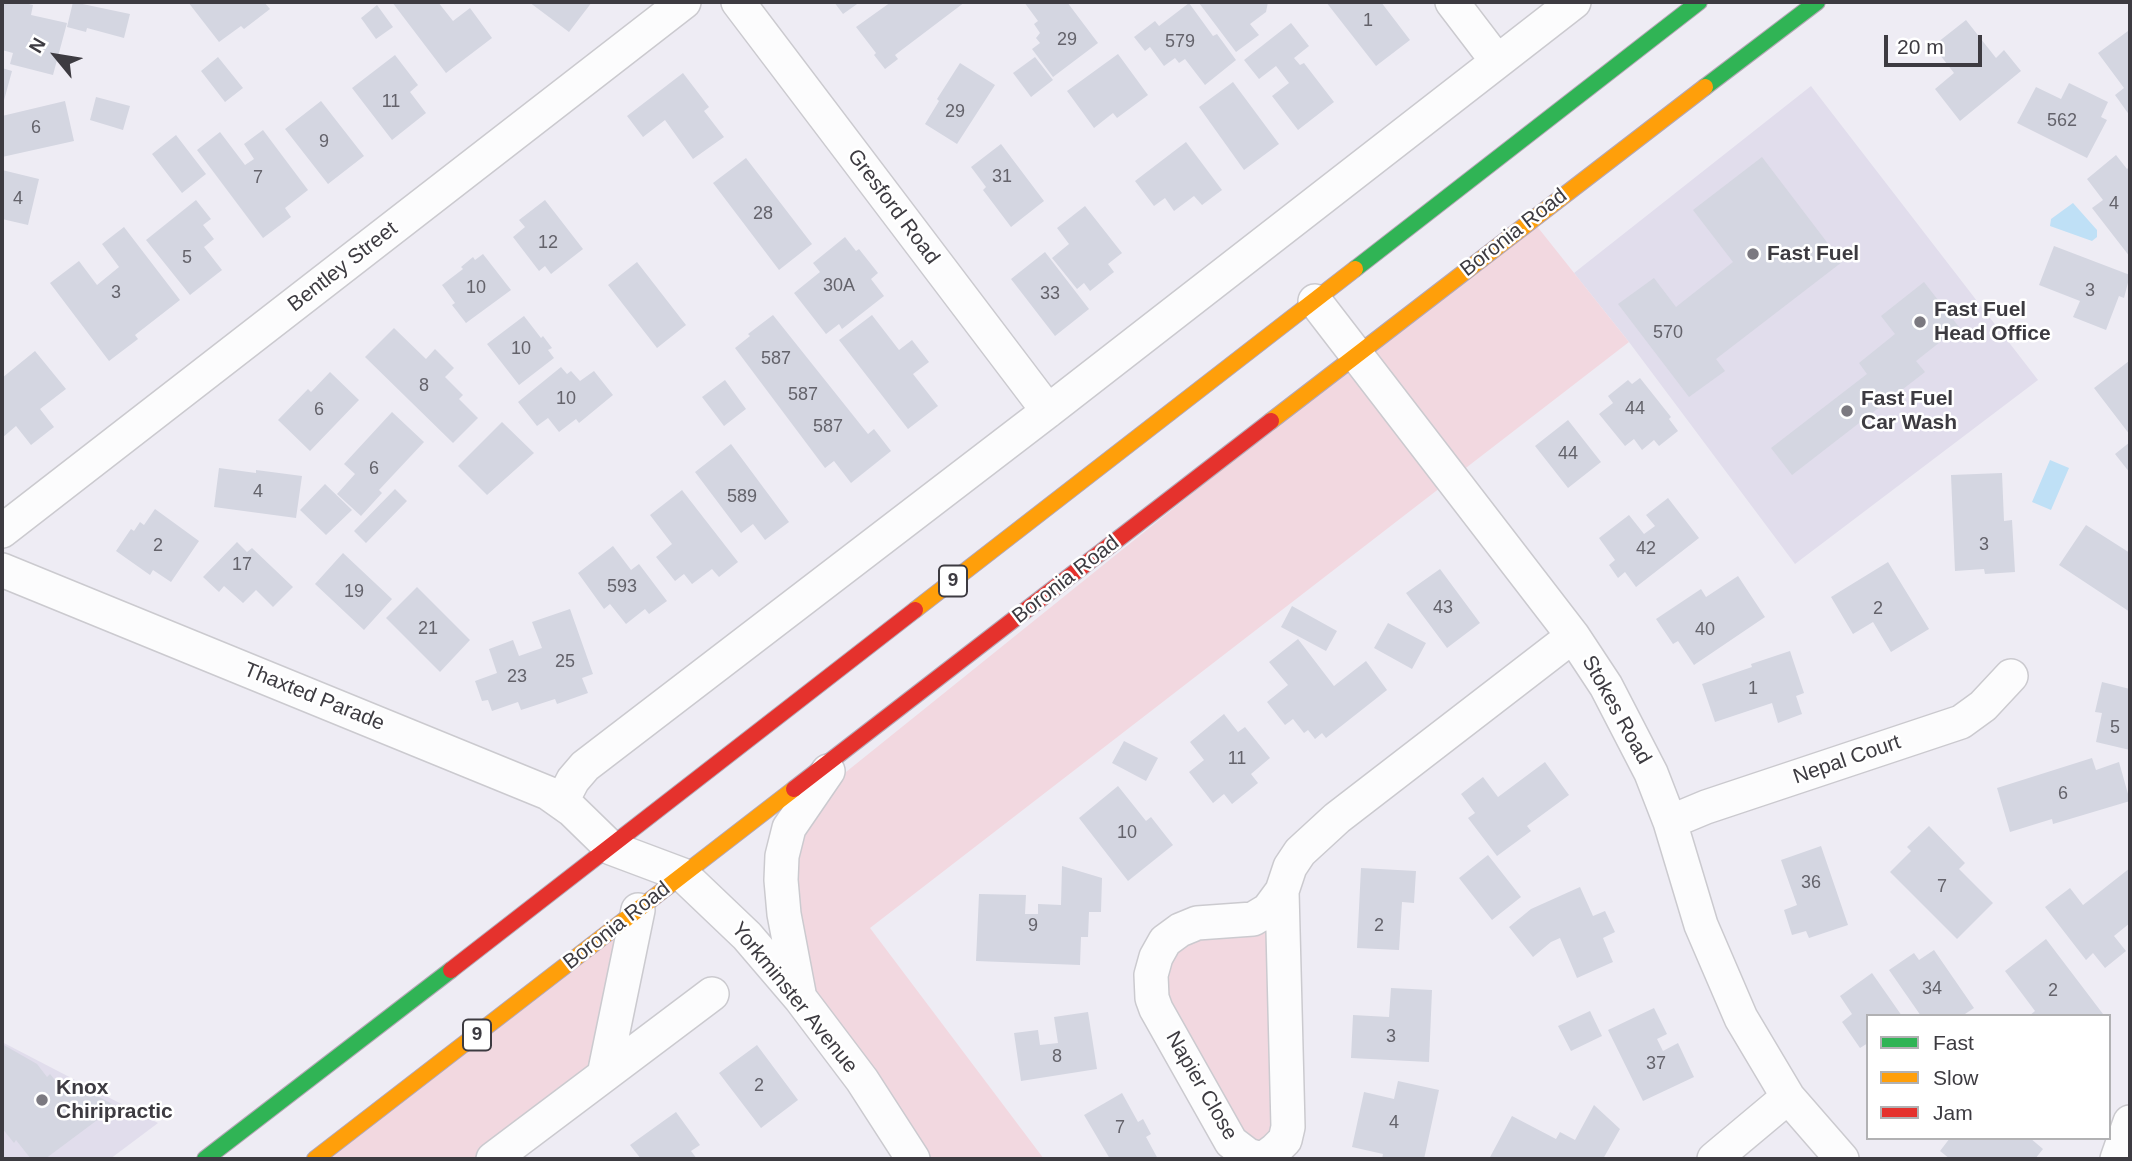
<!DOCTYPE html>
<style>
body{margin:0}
#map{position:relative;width:2132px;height:1161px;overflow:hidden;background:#eeecf4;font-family:Arial,sans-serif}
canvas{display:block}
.frame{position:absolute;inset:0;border:4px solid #3d3b41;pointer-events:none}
.legend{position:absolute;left:1866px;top:1014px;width:245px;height:126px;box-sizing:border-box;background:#fff;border:2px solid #b1b1b3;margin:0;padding:9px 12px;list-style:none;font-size:21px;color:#3d3b41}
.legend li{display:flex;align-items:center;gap:14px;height:35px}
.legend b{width:35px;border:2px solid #b1b1b3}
.north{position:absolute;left:21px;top:21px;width:70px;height:70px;-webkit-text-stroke:5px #fff;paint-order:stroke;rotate:300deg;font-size:19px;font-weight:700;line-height:28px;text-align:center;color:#3d3b41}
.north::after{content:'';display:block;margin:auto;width:24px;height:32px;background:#3d3b41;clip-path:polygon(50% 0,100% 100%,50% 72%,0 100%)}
.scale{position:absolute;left:1884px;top:35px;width:98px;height:32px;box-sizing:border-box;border:4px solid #3d3b41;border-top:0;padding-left:9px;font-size:21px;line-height:24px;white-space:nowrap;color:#3d3b41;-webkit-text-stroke:5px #fff;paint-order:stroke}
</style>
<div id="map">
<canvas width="2132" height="1161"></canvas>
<div class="frame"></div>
<ul class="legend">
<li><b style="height:9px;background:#30b455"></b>Fast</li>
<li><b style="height:9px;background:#ff9f0a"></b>Slow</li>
<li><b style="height:9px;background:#e5322d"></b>Jam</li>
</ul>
<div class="north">N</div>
<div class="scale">20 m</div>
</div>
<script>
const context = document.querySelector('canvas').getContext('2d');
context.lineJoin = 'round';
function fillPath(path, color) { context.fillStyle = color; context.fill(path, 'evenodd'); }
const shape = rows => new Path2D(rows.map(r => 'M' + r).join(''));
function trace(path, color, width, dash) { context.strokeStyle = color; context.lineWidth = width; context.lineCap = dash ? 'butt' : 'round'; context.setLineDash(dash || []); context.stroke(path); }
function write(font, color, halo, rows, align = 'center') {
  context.font = font + ' Arial,sans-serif'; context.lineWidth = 5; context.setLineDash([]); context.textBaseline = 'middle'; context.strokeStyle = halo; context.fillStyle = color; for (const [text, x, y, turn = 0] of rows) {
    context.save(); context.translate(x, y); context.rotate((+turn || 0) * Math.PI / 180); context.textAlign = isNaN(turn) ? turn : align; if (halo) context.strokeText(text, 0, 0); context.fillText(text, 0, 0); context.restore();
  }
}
const built = shape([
 [1811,86,2038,380,1795,564,1629,342,1574,273],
 [2,1042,158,1123,110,1159,2,1159]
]);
const green = shape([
 [1532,220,1629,342,870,928,1044,1159,913,1159,794,971,784,914,800,809],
 [638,910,604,1075,493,1159,315,1159],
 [1268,910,1288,1115,1258,1158,1156,1009,1165,941]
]);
const water = shape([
 [2073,203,2097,230,2097,237,2092,241,2050,226,2051,219],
 [2050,460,2069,468,2051,510,2032,502]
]);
const building = shape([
 [2,2,20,2,33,5,31,15,67,23,53,75,10,64,13,53,2,50],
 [73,2,130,14,124,38,87,28,86,32,67,27],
 [188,2,264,2,270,9,244,29,241,26,219,42],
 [392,2,438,2,453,21,470,8,492,38,446,73],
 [529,2,592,2,569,32],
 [834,2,860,2,843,14],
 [891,2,965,2,895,55,898,59,885,69,874,55,876,53,856,27],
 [1024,2,1067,2,1098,43,1053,77,1032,49,1040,43,1036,38,1040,33,1034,24,1038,21],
 [1200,2,1268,2,1266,12,1250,24,1259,35,1236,52,1199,3],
 [1326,2,1381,2,1410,40,1376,66],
 [1189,3,1213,36,1217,34,1236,60,1205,85,1185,59,1179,63,1175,58,1164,66,1150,47,1145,51,1134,37,1155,21,1159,26],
 [377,5,393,27,376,39,361,18],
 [1966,20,1996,58,2004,50,2021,71,1960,121,1935,89,1954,73,1933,46],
 [1291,23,1309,46,1294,58,1300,65,1304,63,1334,102,1298,130,1272,96,1289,83,1276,66,1259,79,1244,60],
 [2128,31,2130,33,2130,116,2115,95,2124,88,2098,53],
 [1118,54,1148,95,1117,118,1113,113,1094,128,1067,91],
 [395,55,418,85,410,92,426,113,392,140,352,88],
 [218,57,243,88,225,102,201,71],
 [1035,57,1053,80,1031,97,1013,73],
 [960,63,995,85,957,144,925,124,939,101,937,99],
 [2,68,12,71,3,104,2,104],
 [683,73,709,107,704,111,724,137,693,159,665,120,643,137,627,116],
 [1233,82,1279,144,1244,170,1199,107],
 [2069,83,2108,102,2101,117,2107,120,2087,158,2017,123,2036,87,2061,99],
 [96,97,130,106,123,130,90,120],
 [65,101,74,141,2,157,2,116],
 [321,101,364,156,328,184,285,129],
 [263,130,308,190,285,208,291,217,263,238,197,150,220,132,245,165,254,159,244,144],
 [176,135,206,174,182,193,152,154],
 [1186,142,1222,190,1202,205,1194,196,1174,211,1165,198,1154,206,1135,181],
 [1001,144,1044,201,1011,227,983,190,986,187,971,167],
 [2116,155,2127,169,2130,166,2130,257,2092,208,2103,200,2087,179],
 [1762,157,1842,262,1716,359,1725,371,1689,397,1618,304,1654,278,1676,307,1733,262,1693,210],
 [746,158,812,244,779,270,713,183],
 [2,170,39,179,28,225,2,219],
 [196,200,211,219,203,225,214,239,204,247,222,270,190,295,146,240],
 [545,200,583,249,551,274,545,266,539,271,513,237,525,227,519,220],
 [1085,206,1122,253,1108,264,1114,272,1090,291,1084,283,1077,289,1052,258,1069,244,1057,228],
 [124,227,180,300,135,335,138,339,109,361,50,283,79,261,97,285,119,267,102,244],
 [845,237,856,251,859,249,878,273,871,279,884,296,842,329,839,324,826,334,794,293,820,272,813,263],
 [2054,246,2130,275,2124,298,2119,296,2106,330,2073,317,2080,301,2039,285],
 [1045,252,1089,309,1055,336,1011,279],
 [483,254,511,290,466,323,452,305,455,303,442,285,463,269,461,267,473,257,475,260],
 [637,262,686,325,657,348,608,285],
 [1924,282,1959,327,1916,361,1925,372,1792,475,1771,448,1867,374,1859,363,1895,334,1881,316],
 [773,315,868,434,874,429,891,451,851,483,834,461,825,468,735,348,750,336,748,334],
 [872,315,899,350,912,340,929,362,913,374,938,406,908,429,839,340],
 [524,316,541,338,543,336,552,348,548,350,554,358,519,385,487,344],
 [394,328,426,359,435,349,454,368,445,377,463,395,459,399,478,418,453,443,365,357],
 [35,351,66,389,40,409,54,427,31,445,16,426,2,438,2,378],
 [2129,361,2130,363,2130,435,2094,388],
 [561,367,567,374,571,371,580,381,594,371,613,395,579,423,576,419,559,432,548,418,537,426,518,402],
 [330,372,359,400,310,451,278,420,308,389,311,392],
 [1640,378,1671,417,1669,419,1678,431,1659,446,1654,440,1642,450,1634,439,1625,446,1599,414,1613,403,1608,396,1628,380,1632,384],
 [725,380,746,409,724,426,702,397],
 [392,412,424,442,379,490,382,493,361,516,337,494,355,474,344,464],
 [1568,420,1601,462,1568,488,1535,446],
 [502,422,534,453,487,495,458,466],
 [2130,442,2130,473,2115,454],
 [731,444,789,522,765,540,753,524,741,533,695,472],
 [219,468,256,473,256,470,302,476,296,518,214,507],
 [2002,473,2004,521,2012,520,2015,572,1985,574,1984,569,1955,571,1951,475],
 [325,484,352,510,326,535,300,510],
 [395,489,407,501,366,543,354,531],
 [682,490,738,562,719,577,712,569,692,584,684,574,675,581,656,557,672,544,650,515],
 [1668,498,1699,538,1636,587,1625,572,1618,578,1609,565,1615,560,1599,538,1629,515,1644,534,1655,526,1646,515],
 [155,509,199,541,171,582,153,570,150,575,116,551,131,529,134,531,140,522,144,525],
 [2086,525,2130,553,2130,612,2059,565],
 [237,542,247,552,252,548,293,587,273,607,256,590,243,603,224,586,219,592,203,577],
 [613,546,631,570,639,564,667,601,649,614,645,609,626,624,610,604,604,609,578,573],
 [343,553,392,599,364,630,315,584],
 [1888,562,1929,629,1891,652,1873,622,1853,634,1831,597],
 [1440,569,1480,623,1447,648,1406,593],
 [1738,576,1765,617,1694,665,1678,641,1673,644,1656,619,1701,589,1706,597],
 [417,587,470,640,440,672,386,618],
 [1292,606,1337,631,1326,651,1281,627],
 [570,609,593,674,582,678,588,693,557,704,555,699,521,710,518,702,492,711,488,700,482,701,475,681,497,673,489,649,513,640,519,656,542,648,532,622],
 [1388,623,1426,643,1412,669,1374,648],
 [1298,639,1334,686,1366,661,1387,690,1326,738,1322,733,1315,739,1308,730,1304,733,1293,719,1285,725,1267,702,1288,685,1269,662],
 [1790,651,1804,693,1796,696,1802,714,1778,723,1772,703,1715,722,1702,684,1752,667,1751,664],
 [2102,682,2130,689,2130,750,2096,742,2102,713,2095,712],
 [1224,714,1238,732,1245,727,1270,758,1251,774,1258,783,1232,804,1224,794,1213,803,1189,772,1204,760,1190,742],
 [1124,741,1158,758,1146,781,1112,763],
 [2092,758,2096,770,2119,762,2130,801,2053,824,2052,819,2010,832,1997,788],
 [1545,762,1569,795,1527,826,1531,831,1497,856,1468,818,1475,813,1461,794,1483,777,1498,797],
 [1118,786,1146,821,1151,817,1173,845,1128,881,1079,818],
 [1929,826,1965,863,1959,869,1993,903,1957,939,1890,872,1911,851,1907,847],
 [1821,846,1848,925,1809,938,1806,931,1792,935,1784,910,1797,905,1781,860],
 [1488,855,1521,897,1492,920,1459,878],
 [1062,866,1102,878,1101,912,1089,912,1088,937,1081,937,1080,965,976,961,979,894,1026,895,1025,914,1038,914,1038,904,1061,905],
 [1361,868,1416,871,1414,903,1402,902,1399,950,1357,948],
 [2130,868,2130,923,2114,936,2126,951,2105,968,2093,953,2086,960,2045,907,2070,888,2083,905],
 [1580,887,1593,916,1605,911,1615,932,1603,938,1613,962,1577,978,1560,938,1551,942,1533,957,1509,927,1531,909],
 [2046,939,2103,1014,2101,1016,2029,1016,2035,1011,2005,971],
 [1934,950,1974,1008,1962,1016,1921,1016,1889,970,1914,953,1919,960],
 [1872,973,1902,1016,1868,1016,1868,1043,1860,1048,1842,1022,1852,1014,1840,996],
 [1391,988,1432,990,1429,1062,1351,1058,1353,1015,1389,1017],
 [1654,1008,1667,1034,1657,1039,1663,1051,1678,1043,1694,1077,1643,1101,1608,1030],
 [1590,1011,1602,1036,1571,1051,1558,1026],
 [1088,1012,1097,1069,1021,1081,1014,1033,1038,1030,1040,1045,1058,1043,1054,1017],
 [2,1044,37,1064,47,1077,50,1074,62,1089,71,1082,116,1106,45,1159,31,1159,16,1140,14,1143,2,1128],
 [757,1045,798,1100,761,1128,719,1073],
 [1398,1081,1439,1090,1424,1159,1382,1159,1383,1154,1352,1147,1364,1092,1394,1099],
 [1122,1093,1138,1122,1143,1119,1151,1134,1146,1137,1158,1159,1110,1159,1084,1115],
 [1594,1105,1620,1129,1603,1159,1489,1159,1512,1116,1556,1139,1560,1132,1575,1140],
 [676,1112,700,1145,691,1151,697,1159,641,1159,630,1145],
 [1950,1138,2030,1138,2043,1149,2035,1159,1950,1159,1940,1151]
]);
const street = shape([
 [738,2,1048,411],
 [1452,2,1497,61],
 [1315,301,1573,636,1606,686,1651,773,1670,822,1701,925,1741,1018,1788,1097,1842,1159],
 [2,531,684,2],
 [2,570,548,793,572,810,611,848,683,875,747,936,800,998,862,1080,913,1159],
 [562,801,573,780,585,766,1048,411,1574,2],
 [1670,822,1706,807,1961,722,1983,706,2011,676],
 [1282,891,1268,910,1253,919,1197,923,1180,930,1165,941,1156,957,1151,975,1152,998,1156,1009,1231,1142,1248,1155,1258,1158,1267,1156,1275,1150,1285,1140,1288,1127,1282,891,1290,867,1300,852,1337,818,1573,636],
 [799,993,784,914,781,880,782,856,789,828,828,771],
 [604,1075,638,910],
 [493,1159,712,994],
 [1714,1159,1788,1097],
 [2117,1159,2130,1122]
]);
const fast = shape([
 [1705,87,1817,2],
 [1355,269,1699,2],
 [205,1159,451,970]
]);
const slow = shape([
 [1271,421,1705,87],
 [915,610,1355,269],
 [315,1159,794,789]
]);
const jam = shape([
 [794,789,1271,421],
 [451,970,915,610]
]);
const markers = [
 [1753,254,7,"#7b7980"],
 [1920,322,7,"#7b7980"],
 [1847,411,7,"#7b7980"],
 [42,1100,7,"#7b7980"]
];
const numberNames = [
 ["1",1368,21],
 ["29",1067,40],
 ["579",1180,42],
 ["11",391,102],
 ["29",955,112],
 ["562",2062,121],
 ["6",36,128],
 ["9",324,142],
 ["31",1002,177],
 ["7",258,178],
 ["4",18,199],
 ["4",2114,204],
 ["28",763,214],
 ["12",548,243],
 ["5",187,258],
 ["30A",839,286],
 ["10",476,288],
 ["3",2090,291],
 ["3",116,293],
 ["33",1050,294],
 ["570",1668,333],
 ["10",521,349],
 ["587",776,359],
 ["8",424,386],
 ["587",803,395],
 ["10",566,399],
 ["44",1635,409],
 ["6",319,410],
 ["587",828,427],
 ["44",1568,454],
 ["6",374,469],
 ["4",258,492],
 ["589",742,497],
 ["3",1984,545],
 ["2",158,546],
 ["42",1646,549],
 ["17",242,565],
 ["593",622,587],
 ["19",354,592],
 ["43",1443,608],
 ["2",1878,609],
 ["21",428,629],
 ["40",1705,630],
 ["25",565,662],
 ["23",517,677],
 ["1",1753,689],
 ["5",2115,728],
 ["11",1237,759],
 ["6",2063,794],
 ["10",1127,833],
 ["36",1811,883],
 ["7",1942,887],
 ["9",1033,926],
 ["2",1379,926],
 ["34",1932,989],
 ["2",2053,991],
 ["3",1391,1037],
 ["8",1057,1057],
 ["37",1656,1064],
 ["2",759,1086],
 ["4",1394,1123],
 ["7",1120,1128]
];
const shields = [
 [953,581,28],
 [477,1035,28]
];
const shieldNames = [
 ["9",953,581],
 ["9",477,1035]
];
const streetNames = [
 ["Gresford Road",893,207,53],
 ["Boronia Road",1514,233,-38],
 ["Bentley Street",343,267,-38],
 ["Boronia Road",1066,580,-38],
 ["Thaxted Parade",314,697,22],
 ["Stokes Road",1616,710,61],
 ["Nepal Court",1847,760,-19],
 ["Boronia Road",617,926,-38],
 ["Yorkminster Avenue",794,998,51],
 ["Napier Close",1201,1086,60]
];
const poiNames = [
 ["Fast Fuel",1767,254],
 ["Fast Fuel",1934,310],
 ["Head Office",1934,334],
 ["Fast Fuel",1861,399],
 ["Car Wash",1861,423],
 ["Knox",56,1088],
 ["Chiripractic",56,1112]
];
fillPath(built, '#e1ddec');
fillPath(green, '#f2d8e0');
fillPath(water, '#bfe0f6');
fillPath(building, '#d4d6e1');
trace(street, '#cbcacf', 36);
trace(fast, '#b4a7b5', 18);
trace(slow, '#b4a7b5', 18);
trace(jam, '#b4a7b5', 18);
trace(street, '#fcfcfd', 33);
trace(fast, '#30b455', 16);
trace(slow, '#ff9f0a', 16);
trace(jam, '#e5322d', 16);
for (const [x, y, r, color] of markers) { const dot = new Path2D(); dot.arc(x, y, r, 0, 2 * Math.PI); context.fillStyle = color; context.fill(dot); trace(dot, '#fff', 2.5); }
write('18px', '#64636b', null, numberNames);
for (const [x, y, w] of shields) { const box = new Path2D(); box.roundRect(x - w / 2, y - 15.5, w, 31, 5); context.fillStyle = '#fff'; context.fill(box); trace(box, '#3d3b41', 2); }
write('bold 19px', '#3d3b41', null, shieldNames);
write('21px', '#3d3b41', '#fff', streetNames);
write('bold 21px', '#3d3b41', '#fff', poiNames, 'left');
</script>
